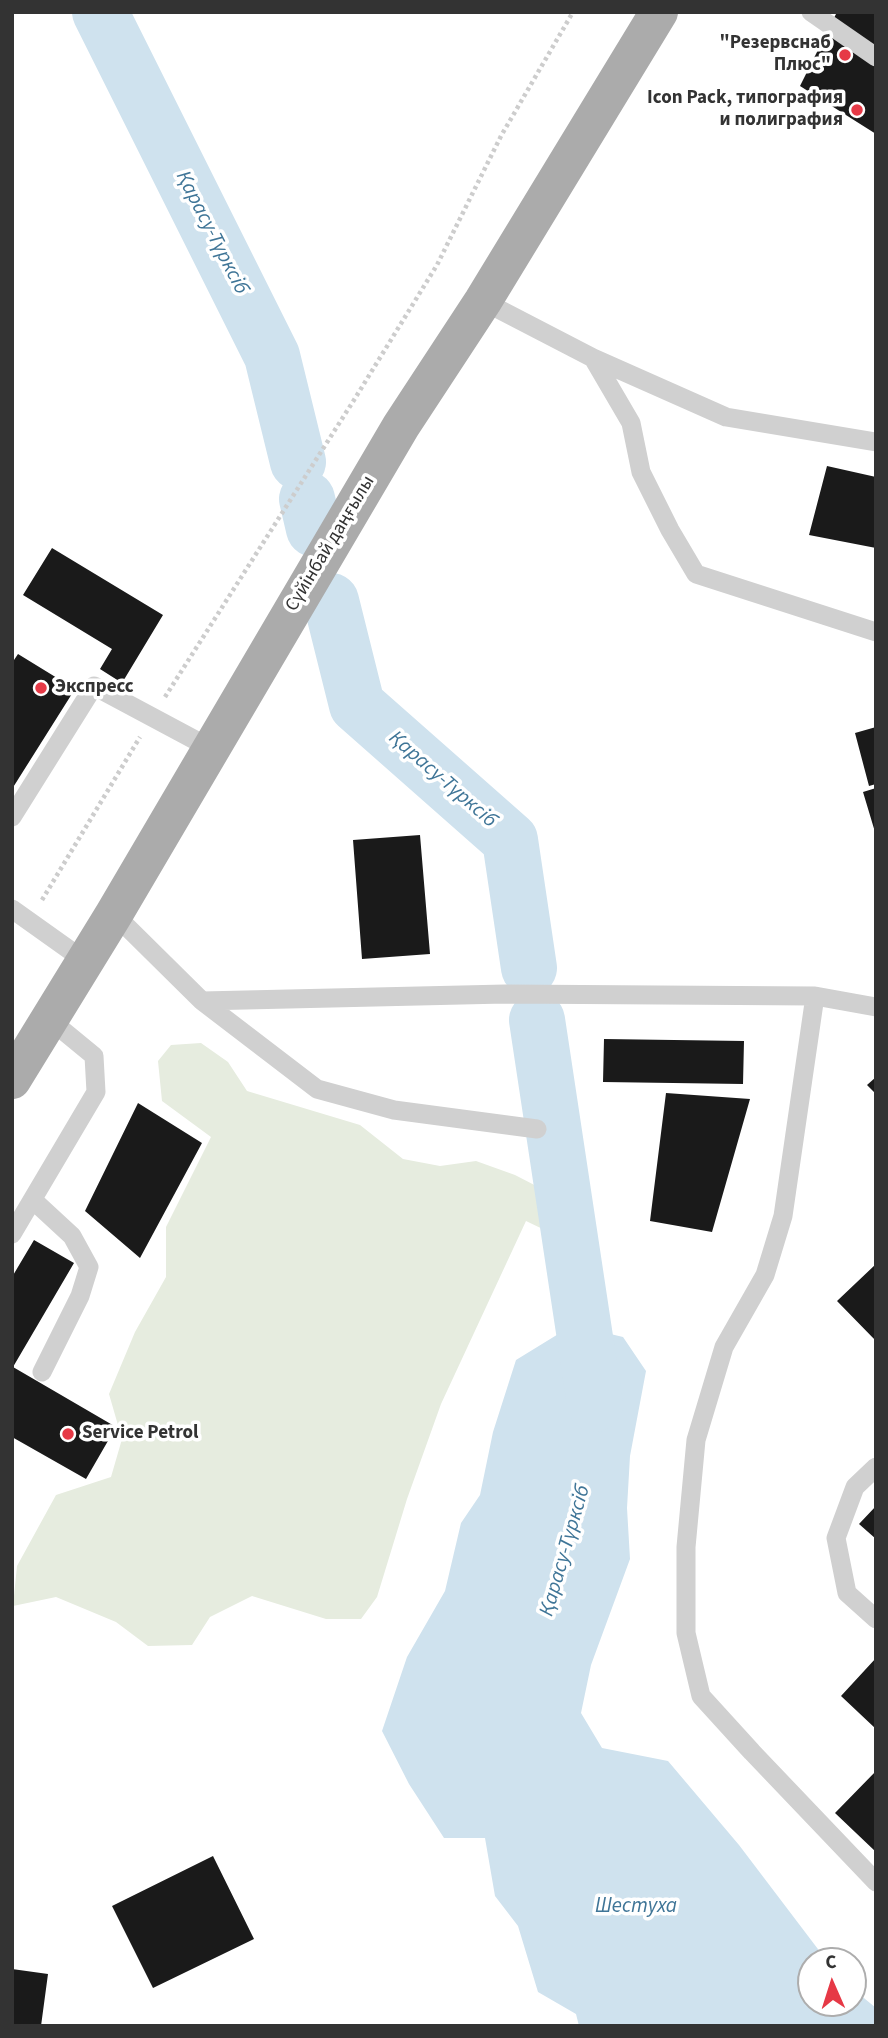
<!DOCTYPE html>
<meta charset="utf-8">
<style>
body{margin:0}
#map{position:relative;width:888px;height:2038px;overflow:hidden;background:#fff;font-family:"Source Sans 3",sans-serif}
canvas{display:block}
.frame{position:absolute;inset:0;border:14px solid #333;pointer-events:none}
.north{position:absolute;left:797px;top:1947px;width:70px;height:70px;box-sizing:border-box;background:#fff;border:2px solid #adadad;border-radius:50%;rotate:357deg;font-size:19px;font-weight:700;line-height:28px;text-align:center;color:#333}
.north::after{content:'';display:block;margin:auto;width:24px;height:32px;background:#e63946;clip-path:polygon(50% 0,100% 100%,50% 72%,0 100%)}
</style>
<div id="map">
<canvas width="888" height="2038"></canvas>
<div class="frame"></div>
<div class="north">С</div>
</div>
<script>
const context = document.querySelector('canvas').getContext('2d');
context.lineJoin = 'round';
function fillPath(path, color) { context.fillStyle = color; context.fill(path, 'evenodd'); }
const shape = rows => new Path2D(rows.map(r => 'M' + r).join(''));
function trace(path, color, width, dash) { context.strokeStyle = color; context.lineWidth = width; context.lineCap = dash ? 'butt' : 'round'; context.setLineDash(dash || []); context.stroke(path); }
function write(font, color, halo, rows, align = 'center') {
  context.font = font + ' "Source Sans 3",sans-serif'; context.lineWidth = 7; context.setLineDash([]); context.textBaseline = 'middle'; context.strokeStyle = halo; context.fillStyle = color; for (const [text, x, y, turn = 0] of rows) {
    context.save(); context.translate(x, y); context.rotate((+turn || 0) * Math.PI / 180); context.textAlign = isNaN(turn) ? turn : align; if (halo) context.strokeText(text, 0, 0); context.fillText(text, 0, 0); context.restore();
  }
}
const green = shape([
 [201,1043,228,1062,247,1091,360,1125,403,1159,440,1166,476,1161,515,1175,546,1191,580,1195,591,1219,579,1234,551,1233,526,1221,441,1404,407,1499,377,1597,361,1619,326,1619,252,1596,210,1617,192,1645,148,1646,116,1622,56,1597,13,1606,17,1566,56,1495,111,1477,122,1439,109,1394,135,1332,166,1277,166,1227,211,1137,162,1101,158,1061,171,1045]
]);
const water = shape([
 [573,1325,623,1337,646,1371,630,1456,627,1508,630,1559,591,1665,581,1713,602,1748,668,1761,739,1845,827,1961,811,1961,811,2003,853,2003,853,1989,876,2008,876,2026,579,2026,576,2014,538,1992,518,1926,495,1896,485,1838,444,1838,409,1784,382,1731,407,1657,445,1591,461,1523,480,1495,493,1432,516,1360]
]);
const river = shape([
 [100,12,272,356,298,462],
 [307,499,314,529],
 [331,601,357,705,510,840,529,968],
 [537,1020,595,1404]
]);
const building = shape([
 [837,12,876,12,876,134,800,86],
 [827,466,876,477,876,548,809,535],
 [52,548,163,615,122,683,100,669,112,649,23,595],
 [18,654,75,689,12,789,12,663],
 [876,727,876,784,869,786,855,733],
 [876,788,876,832,875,832,863,792],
 [420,835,430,954,362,959,353,840],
 [604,1039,744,1041,743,1084,603,1082],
 [876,1077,876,1094,867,1085],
 [666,1093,750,1099,712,1232,650,1221],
 [138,1103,202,1143,140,1258,85,1211],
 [34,1240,74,1263,13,1367,116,1427,86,1479,12,1437,12,1277],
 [876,1264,876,1341,837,1301],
 [876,1506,876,1539,859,1524],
 [876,1658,876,1729,841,1696],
 [876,1771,876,1852,835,1813],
 [213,1856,254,1939,153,1988,112,1906],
 [12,1969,48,1974,41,2026,12,2026]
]);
const path = shape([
 [165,697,354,400,437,265,501,136,573,12],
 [42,900,140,737]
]);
const lane = shape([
 [811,12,876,57],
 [483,301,593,358,726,417,876,442],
 [593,358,631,423,641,472,670,530,696,574,876,632],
 [12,817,94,686,210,748],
 [12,909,85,961],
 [114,914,202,1001,505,994,815,996,783,1216,765,1275,724,1347,696,1440,686,1547,686,1633,701,1696,752,1752,876,1882],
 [815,996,876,1007],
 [202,1001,317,1089,394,1110,537,1129],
 [33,1200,72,1236,89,1267,80,1296,42,1372],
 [12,1234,96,1092,94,1056,49,1019],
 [876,1467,855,1487,836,1538,847,1593,876,1619]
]);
const primary = shape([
 [12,1080,114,914,401,426,483,301,659,12]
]);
const markers = [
 [845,55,7,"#e63946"],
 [857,110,7,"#e63946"],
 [41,688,7,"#e63946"],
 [68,1434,7,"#e63946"]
];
const poiNames = [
 ["\"Резервснаб",831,44],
 ["Плюс\"",831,66],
 ["Icon Pack, типография",843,99],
 ["и полиграфия",843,121],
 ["Экспресс",55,688,"left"],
 ["Service Petrol",82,1434,"left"]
];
const streetNames = [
 ["Сүйінбай даңғылы",331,544,-59]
];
const waterNames = [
 ["Қарасу-Түрксіб",211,233,63],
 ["Қарасу-Түрксіб",442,780,41],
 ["Қарасу-Түрксіб",566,1551,-74],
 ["Шестуха",636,1907]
];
fillPath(green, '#e6ecdf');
fillPath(water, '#cfe2ee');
trace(river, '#cfe2ee', 56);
fillPath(building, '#1a1a1a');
trace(path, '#cdcdcd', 4.5, [3.5, 3.5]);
trace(lane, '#d0d0d0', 19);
trace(primary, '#ababab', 38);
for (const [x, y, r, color] of markers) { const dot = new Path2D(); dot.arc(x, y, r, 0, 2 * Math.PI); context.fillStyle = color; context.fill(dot); trace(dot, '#fff', 2.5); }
write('bold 19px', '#333', '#fff', poiNames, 'right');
write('19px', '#333', '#fff', streetNames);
write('italic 21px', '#3f7597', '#fff', waterNames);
</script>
